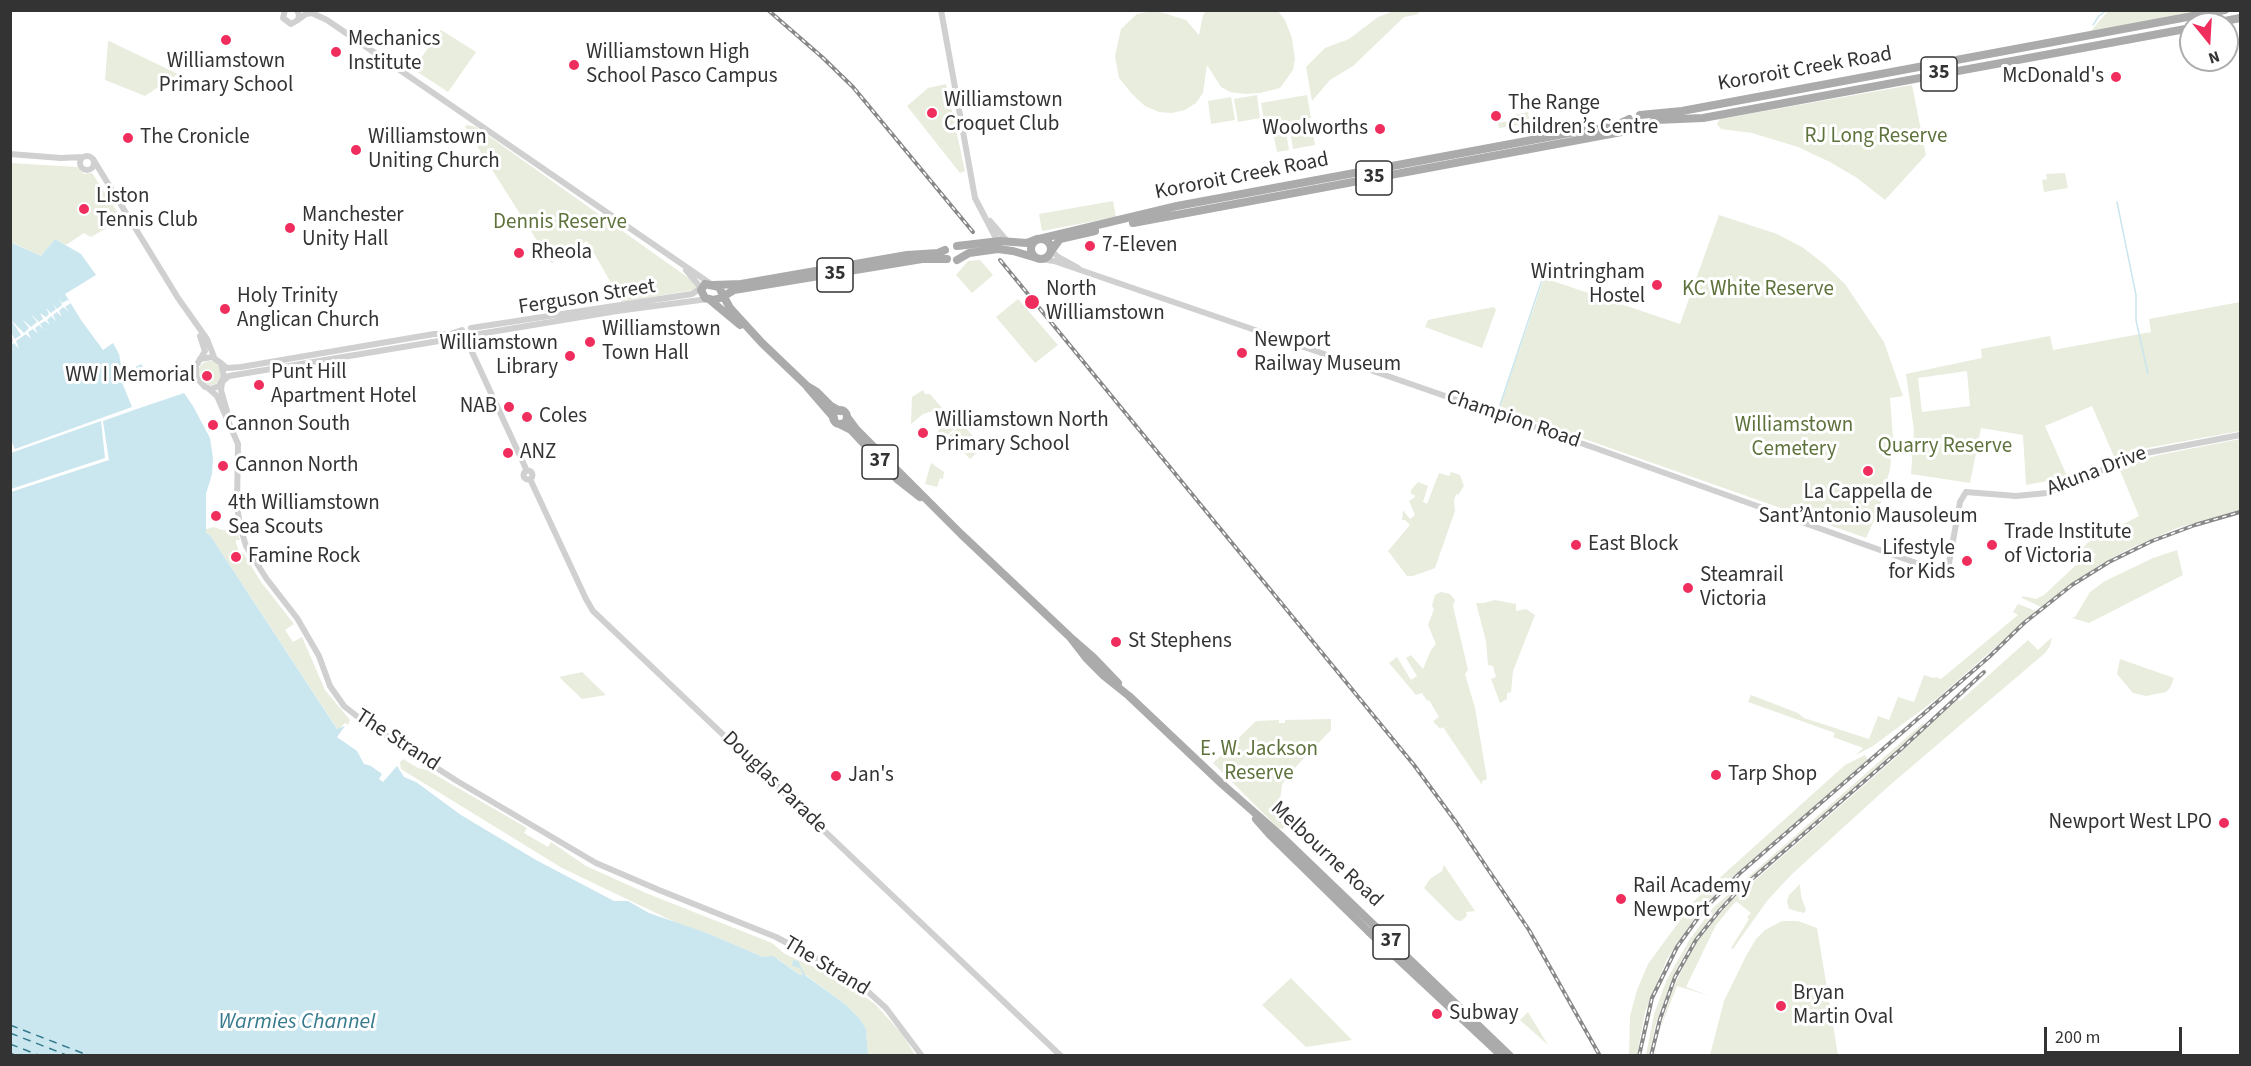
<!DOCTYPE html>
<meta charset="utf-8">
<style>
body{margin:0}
#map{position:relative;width:2251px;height:1066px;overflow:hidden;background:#fff;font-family:"Source Sans 3",sans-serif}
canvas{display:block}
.frame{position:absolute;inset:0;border:12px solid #333;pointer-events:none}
.north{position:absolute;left:2179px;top:12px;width:60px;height:60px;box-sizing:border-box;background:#fff;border:2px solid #adadad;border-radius:50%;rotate:162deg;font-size:16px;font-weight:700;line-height:24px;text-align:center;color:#333}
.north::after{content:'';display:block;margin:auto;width:21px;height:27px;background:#f02e5d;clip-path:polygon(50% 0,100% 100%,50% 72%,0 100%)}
.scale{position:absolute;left:2044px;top:1027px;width:138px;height:27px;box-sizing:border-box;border:3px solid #333;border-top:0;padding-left:8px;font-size:18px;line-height:21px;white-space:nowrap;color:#333;-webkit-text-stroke:4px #fff;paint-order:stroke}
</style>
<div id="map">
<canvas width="2251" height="1066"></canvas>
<div class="frame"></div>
<div class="north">N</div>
<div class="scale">200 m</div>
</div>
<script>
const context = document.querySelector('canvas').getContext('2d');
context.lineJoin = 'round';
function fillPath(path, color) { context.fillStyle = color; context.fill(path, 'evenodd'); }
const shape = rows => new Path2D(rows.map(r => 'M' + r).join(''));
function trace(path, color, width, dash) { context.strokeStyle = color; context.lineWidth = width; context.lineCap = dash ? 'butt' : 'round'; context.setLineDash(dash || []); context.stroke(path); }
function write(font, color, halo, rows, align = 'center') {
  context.font = font + ' "Source Sans 3",sans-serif'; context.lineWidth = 6; context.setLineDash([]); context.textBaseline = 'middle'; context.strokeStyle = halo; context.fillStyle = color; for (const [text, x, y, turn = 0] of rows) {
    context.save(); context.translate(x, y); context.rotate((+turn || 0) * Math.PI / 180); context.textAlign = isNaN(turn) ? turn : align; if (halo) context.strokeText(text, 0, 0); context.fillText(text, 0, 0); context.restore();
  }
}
const green = shape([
 [1153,11,1164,13,1186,20,1199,35,1203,15,1206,11,1278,11,1285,20,1292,38,1295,59,1293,70,1280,88,1260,93,1245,94,1230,92,1221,87,1207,65,1203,93,1196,103,1185,110,1172,113,1159,112,1145,106,1132,94,1119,78,1115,56,1121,29,1137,14],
 [1394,11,1418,11,1419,14,1404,17,1353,66,1330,80,1312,101,1306,67,1325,48,1349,39,1378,17],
 [2108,11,2202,11,2091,31],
 [441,30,476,52,448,92,413,69],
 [108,41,109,41,178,74,145,96,105,80],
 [946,84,965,171,960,173,907,106,928,88],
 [1912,85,1926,155,1885,200,1857,178,1830,162,1798,147,1752,133,1721,129,1717,124,1720,119],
 [1257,95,1260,118,1238,122,1234,99],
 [1307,95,1311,118,1265,126,1261,103],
 [1231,97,1235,120,1211,124,1208,101],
 [1528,112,1530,123,1499,128,1498,123,1514,120,1514,115],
 [1311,122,1315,145,1293,149,1289,125],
 [467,125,476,127,690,279,697,288,694,290,622,302,587,241,551,263,465,127],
 [1285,126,1289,150,1277,152,1272,128],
 [10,163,77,167,84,174,92,173,122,219,91,237,84,233,66,245,55,239,41,256,11,242],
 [2065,173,2068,188,2044,192,2042,180,2047,179,2046,174],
 [1113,201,1116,217,1042,231,1039,214],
 [1719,215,1777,234,1802,247,1824,264,1845,284,1884,342,1903,396,1890,398,1893,438,1890,469,1878,512,1866,538,1499,409,1544,278,1680,324],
 [980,260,993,275,972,293,956,275,968,261],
 [1018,299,1058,345,1035,363,996,317],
 [2240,302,2240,431,2147,448,2121,457,2116,461,2092,406,2045,426,2067,476,2064,478,2026,485,2023,435,1981,428,1970,483,1911,474,1914,430,1906,374,1982,358,1981,349,2050,336,2053,350,2151,332,2149,319],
 [1967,371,1970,406,1922,412,1918,378],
 [1494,307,1496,310,1482,348,1425,327,1428,320,1437,318],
 '198 373a12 12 0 1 1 24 0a12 12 0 1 1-24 0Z',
 [923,390,925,394,930,394,942,408,923,414,911,424,912,397],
 [949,409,962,422,944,438,938,432,940,423,934,417,934,414],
 [962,424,983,447,970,459,949,436],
 [2240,439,2240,511,2177,528,2131,548,2101,564,2041,607,2022,598,2023,596,2036,599,2044,595,2076,565,2093,559,2096,554,2084,553,2077,556,2087,543,2139,516,2118,466,2159,455],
 [931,463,944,472,943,479,940,478,937,487,925,484],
 [1451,472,1460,475,1464,486,1458,495,1456,494,1454,501,1455,511,1435,568,1413,576,1407,576,1388,551,1410,525,1405,520,1402,520,1403,510,1410,519,1415,515,1409,501,1415,497,1414,494,1411,495,1411,490,1418,482,1428,486,1423,502,1427,504,1439,473,1449,476],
 [214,527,222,530,236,529,240,540,236,540,236,543,239,552,244,554,261,582,294,624,285,630,293,642,302,637,325,690,350,720,348,725,345,723,338,730,210,535,206,533,206,529],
 [2177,550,2183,575,2089,623,2072,618,2075,617,2090,592,2105,581,2153,558],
 [1441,592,1450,594,1455,600,1453,606,1468,670,1465,674,1475,708,1487,779,1482,781,1482,785,1443,727,1440,729,1433,721,1439,717,1429,700,1427,701,1422,693,1416,695,1389,663,1397,657,1411,680,1417,676,1406,658,1411,655,1423,669,1431,650,1436,644,1428,625,1434,609,1432,606,1435,595],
 [1495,600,1516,604,1516,611,1526,609,1535,615,1513,671,1511,692,1507,693,1507,699,1500,703,1491,679,1496,677,1493,666,1488,665,1486,641,1476,603,1483,603],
 [2018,604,2036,611,1939,697,1873,746,1856,755,1863,748,1833,737,1835,733,1748,702,1751,695,1798,713,1804,718,1869,739,1878,716,1889,720,1898,697,1914,702,1924,675,1934,678,1936,677,1941,679,2018,615,2013,612],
 [2052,637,2050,646,2045,653,1890,785,1791,875,1767,901,1733,949,1731,948,1749,919,1747,917,1751,913,1736,901,1716,925,1686,987,1710,996,1677,986,1657,1037,1673,989,1684,965,1696,943,1730,902,1892,761,1957,699,1960,701,2028,640,2038,650],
 [2120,659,2174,678,2170,688,2166,692,2146,696,2133,693,2117,674],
 [582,672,606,695,582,699,559,677],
 [1331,719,1331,730,1288,775,1282,785,1280,800,1287,822,1283,829,1278,828,1213,763,1256,721,1279,720,1279,723,1285,723,1285,720],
 [1923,723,1926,726,1742,885,1715,912,1687,950,1672,979,1656,1023,1649,1055,1646,1055,1654,1014,1667,979,1690,939,1713,908],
 [1865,755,1868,760,1738,872,1702,907,1667,959,1645,1012,1637,1055,1629,1055,1630,1016,1637,990,1648,964,1695,900,1845,765],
 [403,759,418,768,427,770,527,828,524,833,548,847,551,842,586,866,646,893,772,943,785,954,818,969,820,966,875,1004,903,1035,915,1055,868,1055,866,1029,860,1019,845,1004,806,975,800,975,778,959,763,957,707,933,679,924,562,868,401,769,400,762],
 [1444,865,1475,911,1466,912,1467,916,1461,921,1456,920,1424,888,1430,879,1442,871],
 [1800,884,1801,896,1806,910,1804,913,1789,909,1787,902,1789,895],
 [1782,921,1798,921,1817,928,1838,1055,1710,1055,1724,1001,1746,956,1756,939,1765,930],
 [1291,978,1352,1040,1306,1047,1262,1005],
 [1528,1012,1548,1045,1520,1020]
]);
const water = shape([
 [55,239,81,254,96,275,65,294,81,320,103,350,113,343,119,354,121,365,127,372,141,364,143,367,121,380,132,407,134,410,184,393,193,406,210,438,213,458,212,474,206,494,206,533,210,535,337,729,345,726,337,737,357,751,364,764,371,766,382,774,379,779,383,782,397,766,404,777,416,782,461,815,536,860,614,901,628,901,649,913,707,933,763,957,773,956,800,975,803,975,800,968,792,966,793,960,798,961,805,975,845,1004,860,1019,866,1029,868,1055,11,1055,10,242,41,256]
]);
const pier = shape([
 [59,298,62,303,68,300,71,303,65,307,69,312,63,307,59,311,62,317,57,312,53,315,56,321,51,316,47,320,50,325,45,321,40,324,44,330,39,325,35,328,38,334,33,329,28,332,31,339,26,334,16,341,19,349,14,343,11,345,13,341,11,333,15,339,21,335,11,320,24,333,29,328,22,319,31,327,37,322,30,313,39,322,43,319,40,313,46,317,49,314,46,308,51,313,56,309,53,303,57,309,62,305],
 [132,407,134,410,103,421,109,460,11,492,11,489,105,458,101,421,11,453,11,444,12,443,15,449]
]);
const stream = shape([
 [2093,25,2099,16,2107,10],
 [2117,202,2136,295,2136,320,2148,374],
 [1500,405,1543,277]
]);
const ferry = shape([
 [10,1025,90,1056],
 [10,1033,69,1056],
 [10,1044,41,1056],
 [10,1053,17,1056]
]);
const tertiary = shape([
 [285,10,283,18,291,24,298,20,299,15,297,10],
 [941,10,975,198,999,244],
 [299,19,306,14,312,13,327,20,711,284],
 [10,154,61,158,83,157],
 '80 163a7 7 0 1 1 14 0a7 7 0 1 1-14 0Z',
 [93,159,178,298,207,339,214,357],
 [990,221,1007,241],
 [1052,251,1058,257,1078,268],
 [1041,259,1054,261,1255,330,1595,448,1947,574,1960,502,1966,492,2016,496,2047,493,2141,454,2240,435],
 [686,270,701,288],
 [471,328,692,294,701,288],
 [473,335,617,311,708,299],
 [200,336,205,351,196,366,196,377,205,387,211,389,219,386,224,377,221,363,212,357,200,359],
 [466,339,527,471],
 [222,364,227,368,241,367,434,334,450,334,462,330],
 [222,382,229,376,463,337],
 [222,383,221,390,227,411],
 [208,388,217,396,238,444,237,505,240,526,246,546,266,578,297,618,319,656,330,686,344,706,363,721,457,781,596,863,659,890,776,937,832,967,864,988,886,1008,922,1056],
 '523.5 475a4.5 4.5 0 1 1 9 0a4.5 4.5 0 1 1-9 0Z',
 [530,479,586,599,593,611,1061,1056]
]);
const primary = shape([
 [2210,24,2240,18],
 [1640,115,1682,111,2225,10],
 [1643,128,1656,120,1703,118,2191,28],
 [1133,223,1632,130],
 '1031 249a10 10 0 1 1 20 0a10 10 0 1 1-20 0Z',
 [1039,239,1177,206,1575,132,1612,127,1629,119],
 [957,246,1000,241,1027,243,1037,239],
 [1052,250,1060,239,1095,231],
 [957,260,969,253,998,249,1013,251,1040,259],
 [705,284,719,287,724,297,713,300,705,298,701,290,705,284],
 [713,285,741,284,907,255,938,253,945,250],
 [724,296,734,290,922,259,947,259],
 [724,297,730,308,762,343,807,386,817,392,831,406,840,411],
 [710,300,740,325],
 [808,388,834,418],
 '833 417a7 7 0 1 1 14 0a7 7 0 1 1-14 0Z',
 [847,417,856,429,961,534,1070,637,1093,657,1118,683],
 [839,424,851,430,897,479,920,497],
 [1070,637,1087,659,1104,676,1129,696,1222,784,1280,835,1510,1056],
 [1256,819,1271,836,1368,931,1502,1056]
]);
const rail = shape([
 [768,10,822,57,853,87,973,232],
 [1000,260,1414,765,1456,822,1529,930,1600,1056],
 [1639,1056,1652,998,1677,947,1705,908,1740,873,1989,657,2024,623,2072,585,2109,562,2152,541,2195,525,2240,512],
 [1651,1056,1660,1019,1675,977,1696,940,1720,910,1737,892,1900,750,1984,672]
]);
const markers = [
 [226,40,6,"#f02e5d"],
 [336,52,6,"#f02e5d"],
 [574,65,6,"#f02e5d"],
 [2116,77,6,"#f02e5d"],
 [932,113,6,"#f02e5d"],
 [1496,116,6,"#f02e5d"],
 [1380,129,6,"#f02e5d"],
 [128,138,6,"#f02e5d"],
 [356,150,6,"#f02e5d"],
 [84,209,6,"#f02e5d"],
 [290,228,6,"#f02e5d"],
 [1090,246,6,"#f02e5d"],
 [519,253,6,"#f02e5d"],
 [1657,285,6,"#f02e5d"],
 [1032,302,8,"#f02e5d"],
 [225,309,6,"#f02e5d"],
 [590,342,6,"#f02e5d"],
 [1242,353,6,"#f02e5d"],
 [570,356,6,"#f02e5d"],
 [207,376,6,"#f02e5d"],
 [259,385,6,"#f02e5d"],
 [509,407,6,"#f02e5d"],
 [527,417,6,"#f02e5d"],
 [213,425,6,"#f02e5d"],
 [923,433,6,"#f02e5d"],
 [508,453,6,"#f02e5d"],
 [223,466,6,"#f02e5d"],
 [1868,471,6,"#f02e5d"],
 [216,516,6,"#f02e5d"],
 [1576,545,6,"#f02e5d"],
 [1992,545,6,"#f02e5d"],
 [236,557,6,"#f02e5d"],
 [1967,561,6,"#f02e5d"],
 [1688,588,6,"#f02e5d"],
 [1116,642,6,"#f02e5d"],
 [1716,775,6,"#f02e5d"],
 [836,776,6,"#f02e5d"],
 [2224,823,6,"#f02e5d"],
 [1621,899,6,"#f02e5d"],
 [1781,1006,6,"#f02e5d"],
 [1437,1014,6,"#f02e5d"]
];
const shields = [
 [1939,74,36],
 [1374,178,36],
 [835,275,36],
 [880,462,36],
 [1391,942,36]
];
const shieldNames = [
 ["35",1939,74],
 ["35",1374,178],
 ["35",835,275],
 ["37",880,462],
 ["37",1391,942]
];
const poiNames = [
 ["Mechanics",348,40],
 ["Institute",348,64],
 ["Williamstown High",586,53],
 ["School Pasco Campus",586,77],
 ["Williamstown",226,62,"center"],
 ["Primary School",226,86,"center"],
 ["McDonald's",2104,77,"right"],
 ["Williamstown",944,101],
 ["Croquet Club",944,125],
 ["The Range",1508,104],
 ["Children’s Centre",1508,128],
 ["Woolworths",1368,129,"right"],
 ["The Cronicle",140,138],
 ["Williamstown",368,138],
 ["Uniting Church",368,162],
 ["Liston",96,197],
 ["Tennis Club",96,221],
 ["Manchester",302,216],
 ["Unity Hall",302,240],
 ["7-Eleven",1102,246],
 ["Rheola",531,253],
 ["Wintringham",1645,273,"right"],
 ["Hostel",1645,297,"right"],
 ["North",1046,290],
 ["Williamstown",1046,314],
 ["Holy Trinity",237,297],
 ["Anglican Church",237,321],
 ["Williamstown",602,330],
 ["Town Hall",602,354],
 ["Newport",1254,341],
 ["Railway Museum",1254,365],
 ["Williamstown",558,344,"right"],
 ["Library",558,368,"right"],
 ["Punt Hill",271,373],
 ["Apartment Hotel",271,397],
 ["WW I Memorial",195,376,"right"],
 ["NAB",497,407,"right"],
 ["Coles",539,417],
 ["Williamstown North",935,421],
 ["Primary School",935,445],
 ["Cannon South",225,425],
 ["ANZ",520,453],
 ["Cannon North",235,466],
 ["La Cappella de",1868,493,"center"],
 ["Sant’Antonio Mausoleum",1868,517,"center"],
 ["4th Williamstown",228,504],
 ["Sea Scouts",228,528],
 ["Trade Institute",2004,533],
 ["of Victoria",2004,557],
 ["East Block",1588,545],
 ["Lifestyle",1955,549,"right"],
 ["for Kids",1955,573,"right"],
 ["Famine Rock",248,557],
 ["Steamrail",1700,576],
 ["Victoria",1700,600],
 ["St Stephens",1128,642],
 ["Tarp Shop",1728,775],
 ["Jan's",848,776],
 ["Newport West LPO",2212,823,"right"],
 ["Rail Academy",1633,887],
 ["Newport",1633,911],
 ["Bryan",1793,994],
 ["Martin Oval",1793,1018],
 ["Subway",1449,1014]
];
const streetNames = [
 ["Kororoit Creek Road",1805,70,-10],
 ["Kororoit Creek Road",1242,177,-11],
 ["Ferguson Street",587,298,-9],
 ["Champion Road",1513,420,19],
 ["Akuna Drive",2097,472,-21],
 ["The Strand",397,741,33],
 ["Douglas Parade",774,783,44],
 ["Melbourne Road",1326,855,43],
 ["The Strand",826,967,31]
];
const parkNames = [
 ["RJ Long Reserve",1876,137],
 ["Dennis Reserve",560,223],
 ["KC White Reserve",1758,290],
 ["Williamstown",1794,426],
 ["Cemetery",1794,450],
 ["Quarry Reserve",1945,447],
 ["E. W. Jackson",1259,750],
 ["Reserve",1259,774]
];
const waterNames = [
 ["Warmies Channel",297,1023]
];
fillPath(green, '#e8edde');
fillPath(water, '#cae6ee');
fillPath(pier, '#fff');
trace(stream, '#cae6ee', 1.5);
trace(ferry, '#367a8e', 1.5, [8, 6]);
trace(tertiary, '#d0d0d0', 6);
trace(primary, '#ababab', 8);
trace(rail, '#888', 4);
trace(rail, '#fff', 1.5, [4.5]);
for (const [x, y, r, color] of markers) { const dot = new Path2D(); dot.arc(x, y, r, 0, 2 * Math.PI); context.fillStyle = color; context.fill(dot); trace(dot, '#fff', 2); }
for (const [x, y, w] of shields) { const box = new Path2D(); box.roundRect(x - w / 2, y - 17, w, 34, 4.5); context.fillStyle = '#fff'; context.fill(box); trace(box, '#333', 1.5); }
write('bold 20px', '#333', null, shieldNames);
write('21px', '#333', '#fff', poiNames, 'left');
write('21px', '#333', '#fff', streetNames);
write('21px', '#5e723c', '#fff', parkNames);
write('italic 22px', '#367a8e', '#fff', waterNames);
</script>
